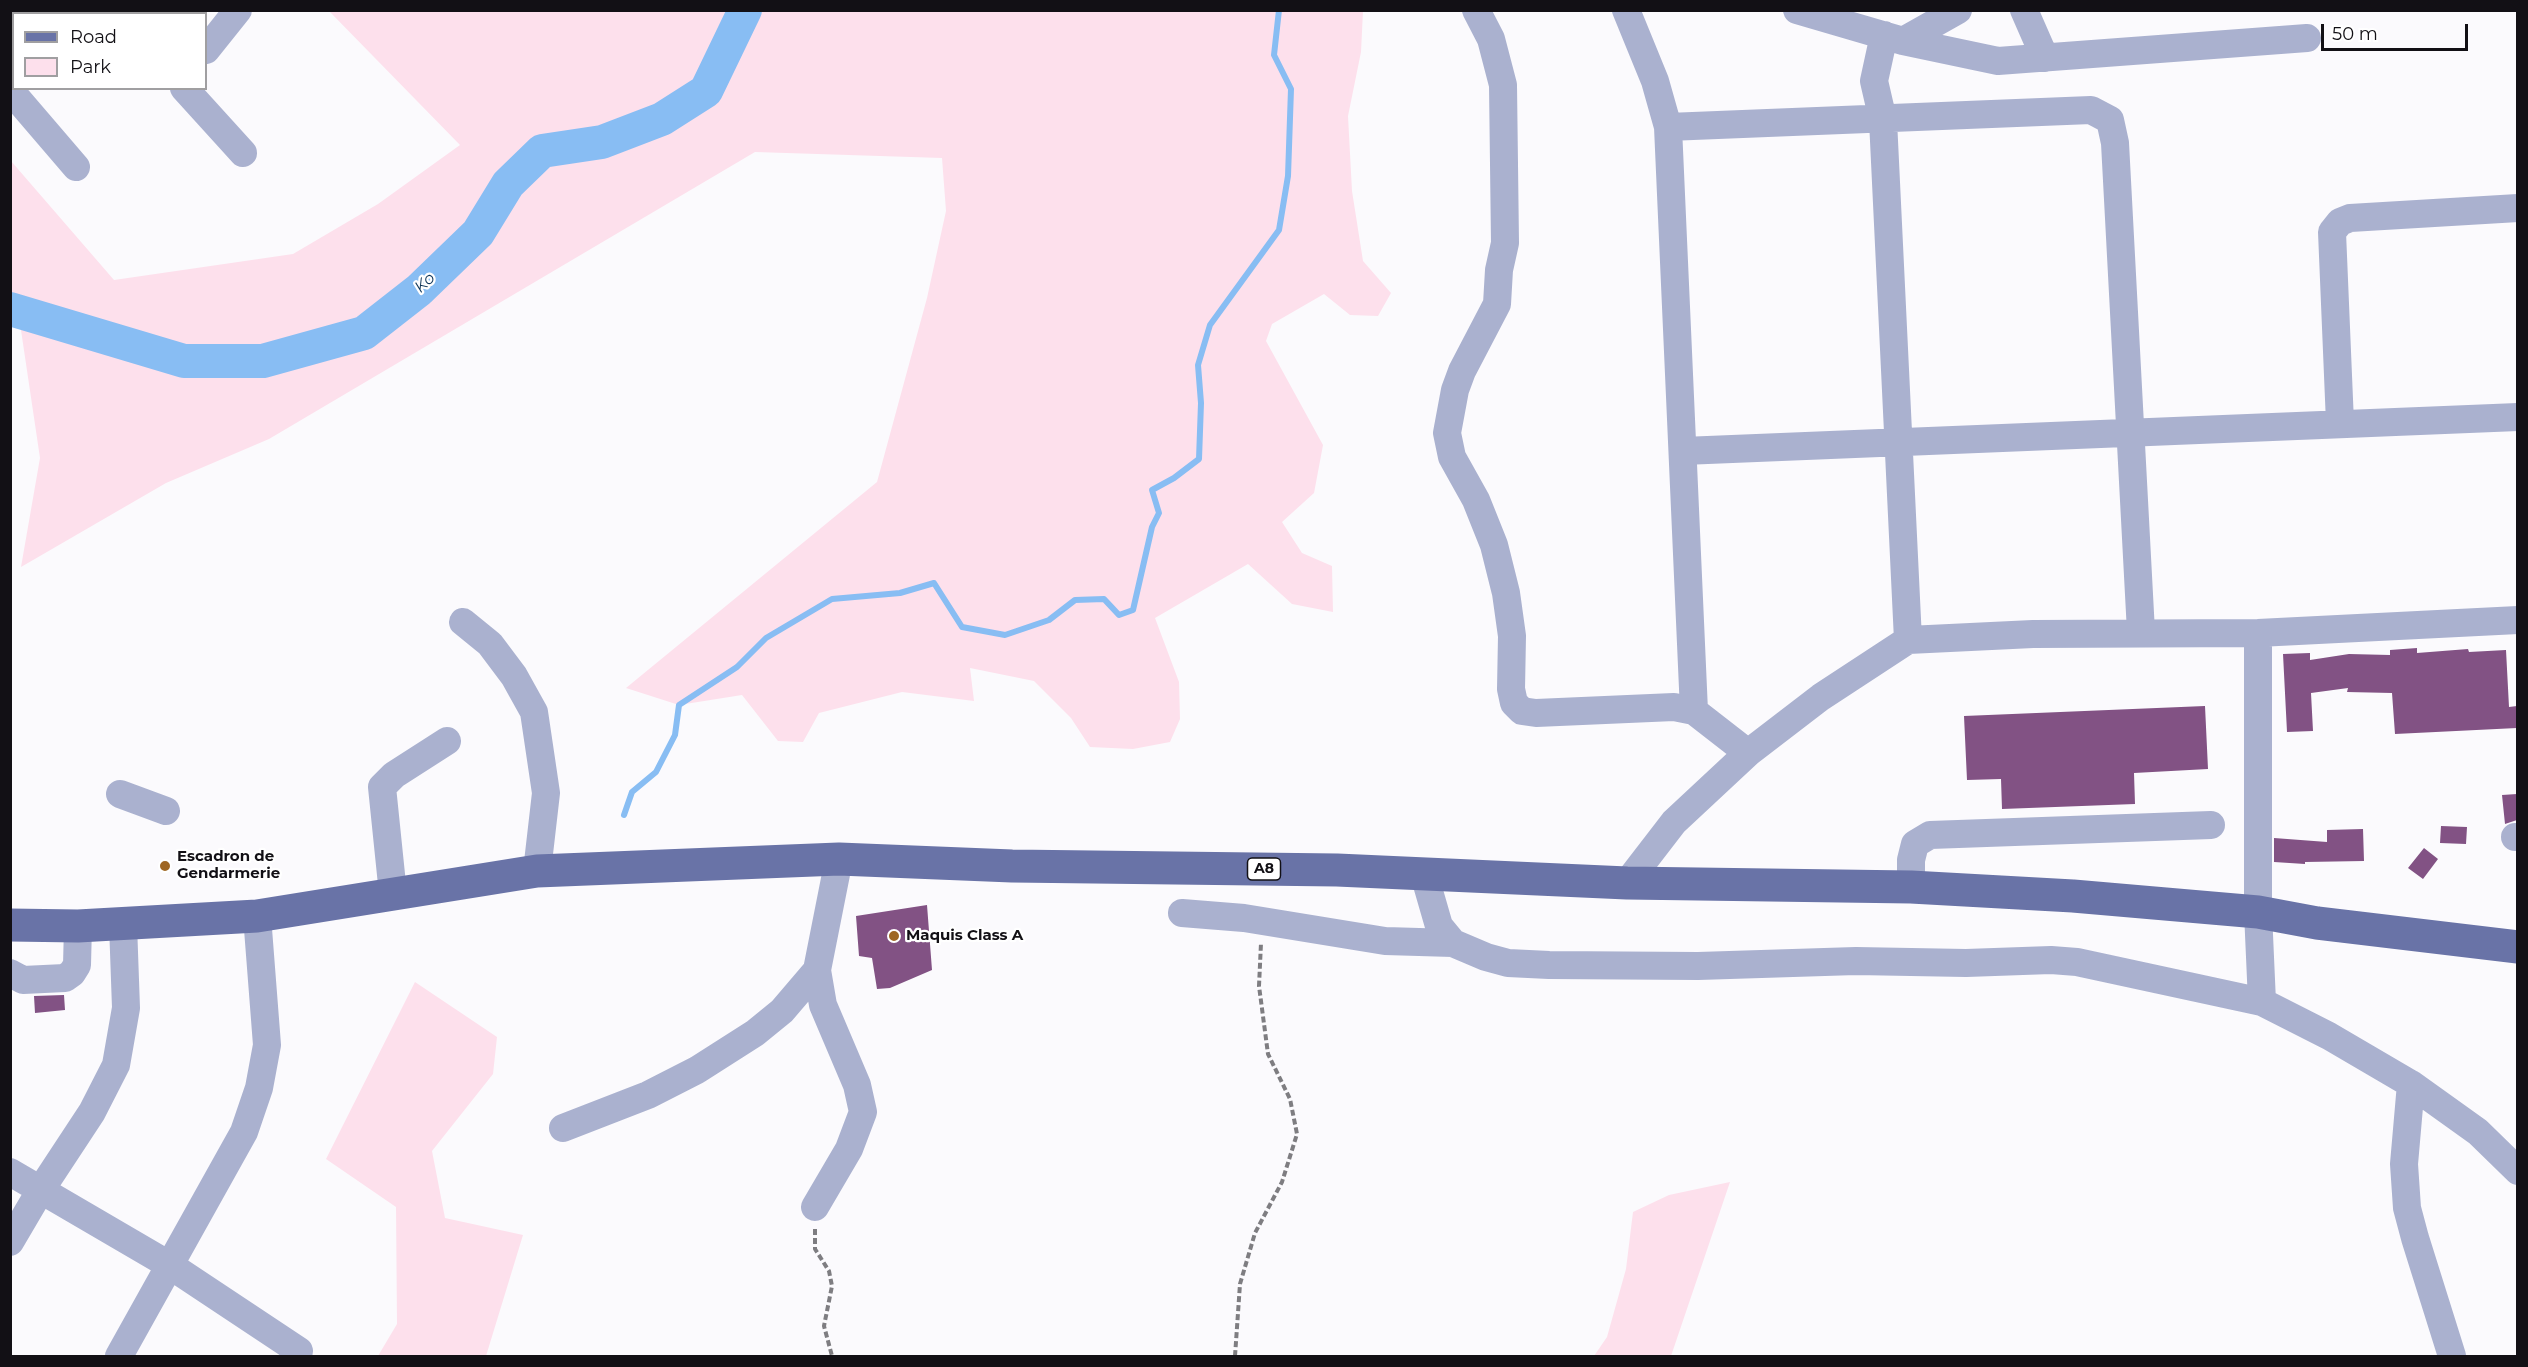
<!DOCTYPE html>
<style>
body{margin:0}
#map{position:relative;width:2528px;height:1367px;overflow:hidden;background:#fbfafd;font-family:Montserrat,sans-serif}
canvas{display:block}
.frame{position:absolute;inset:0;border:12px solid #121015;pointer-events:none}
.legend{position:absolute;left:12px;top:12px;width:195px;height:78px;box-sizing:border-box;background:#fff;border:2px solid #a09fa1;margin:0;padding:8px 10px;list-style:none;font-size:18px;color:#121015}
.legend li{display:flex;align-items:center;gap:12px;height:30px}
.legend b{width:30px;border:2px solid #a09fa1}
.scale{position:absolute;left:2321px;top:24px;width:147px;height:27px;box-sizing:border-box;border:3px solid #121015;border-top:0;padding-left:8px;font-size:18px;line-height:21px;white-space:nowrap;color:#121015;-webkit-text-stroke:4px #fff;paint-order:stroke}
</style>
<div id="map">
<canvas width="2528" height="1367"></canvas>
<div class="frame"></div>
<ul class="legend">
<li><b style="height:8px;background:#6973a7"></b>Road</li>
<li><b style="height:16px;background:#fde0ec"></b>Park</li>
</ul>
<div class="scale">50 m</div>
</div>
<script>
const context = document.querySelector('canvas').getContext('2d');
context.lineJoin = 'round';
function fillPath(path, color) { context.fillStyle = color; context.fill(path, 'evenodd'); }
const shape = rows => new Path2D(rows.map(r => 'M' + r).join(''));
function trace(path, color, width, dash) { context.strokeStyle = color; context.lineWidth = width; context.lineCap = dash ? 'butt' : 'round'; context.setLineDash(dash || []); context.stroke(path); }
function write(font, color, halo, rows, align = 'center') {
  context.font = font + ' Montserrat,sans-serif'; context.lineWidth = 4.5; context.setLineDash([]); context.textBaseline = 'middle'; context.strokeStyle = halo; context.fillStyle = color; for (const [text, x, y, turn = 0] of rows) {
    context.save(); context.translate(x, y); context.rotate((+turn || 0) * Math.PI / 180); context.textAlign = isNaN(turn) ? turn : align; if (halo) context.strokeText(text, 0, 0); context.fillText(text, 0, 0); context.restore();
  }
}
const green = shape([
 [329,11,1363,11,1361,52,1348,116,1352,191,1363,261,1391,293,1378,316,1350,315,1324,294,1272,324,1266,341,1323,445,1314,493,1282,522,1302,553,1332,566,1333,612,1292,604,1248,564,1155,618,1179,682,1180,719,1170,742,1133,749,1090,747,1071,718,1034,681,970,668,974,701,902,692,819,713,803,742,778,741,742,695,679,705,626,688,877,482,927,298,946,211,942,158,755,152,269,439,166,483,21,567,40,458,18,310,11,309,11,161,114,280,293,254,378,204,460,145],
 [415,982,497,1037,493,1074,432,1151,445,1218,523,1235,486,1356,378,1356,397,1324,396,1207,326,1159],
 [1730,1182,1671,1356,1594,1356,1607,1337,1626,1269,1633,1212,1669,1195]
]);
const stream = shape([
 [624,815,632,792,656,772,675,735,679,705,737,667,766,638,832,599,900,593,934,583,962,627,1005,635,1049,620,1075,600,1104,599,1119,615,1133,610,1152,527,1159,513,1152,490,1174,478,1199,459,1201,403,1198,365,1210,325,1279,230,1288,176,1291,89,1274,55,1279,10]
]);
const river = shape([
 [10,309,184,361,263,361,364,333,419,290,478,233,508,184,542,151,602,142,662,119,706,91,745,10]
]);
const building = shape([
 [2417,648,2417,653,2468,649,2469,652,2506,650,2509,707,2517,706,2517,728,2395,734,2392,693,2347,692,2348,688,2311,693,2313,731,2287,732,2283,654,2310,653,2310,660,2349,654,2390,655,2390,650],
 [2205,706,2208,769,2134,773,2135,804,2002,809,2001,779,1967,780,1964,716],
 [2517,794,2517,820,2505,824,2502,795],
 [2441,826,2467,827,2466,844,2440,843],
 [2363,829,2364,861,2305,862,2305,864,2274,862,2274,838,2327,842,2327,830],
 [2424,848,2438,859,2423,879,2408,868],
 [927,905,932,970,890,988,877,989,872,958,859,956,856,916],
 [64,995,65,1010,35,1013,34,996]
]);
const path = shape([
 [815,1229,815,1249,829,1271,832,1286,824,1326,832,1356],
 [1235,1356,1240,1284,1255,1233,1282,1182,1297,1134,1290,1099,1268,1054,1259,986,1261,943]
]);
const minor = shape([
 [112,10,115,14],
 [1476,10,1491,39,1503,85,1505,243,1499,270,1497,304,1462,371,1455,390,1447,433,1452,457,1476,500,1494,545,1506,593,1512,636,1511,689,1514,703,1522,711,1536,713,1674,707,1694,711],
 [1626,10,1655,81,1668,127,1694,711,1748,753],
 [1797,10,1903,41,1998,61,2307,38],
 [2024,10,2045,58],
 [10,11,11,10],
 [1884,35,1874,81,1883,120,1908,640],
 [1903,41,1958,10],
 [206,50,238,10],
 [184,88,243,153],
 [10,90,76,167],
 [1668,127,2091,110,2110,120,2115,143,2141,632],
 [2340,423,2332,232,2340,222,2350,218,2518,208],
 [1683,451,2518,417],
 [463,622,490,644,514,676,534,712,546,793,537,871],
 [2258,633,2258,912,2262,1002],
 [120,794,166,811],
 [2515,837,2518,837],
 [1424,874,1439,926,1453,943,1486,957,1508,963,1549,965,1698,966,1856,961,1966,963,2051,960,2077,962,2262,1002,2329,1036,2411,1084,2478,1132,2518,1171],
 [1627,883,1674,822,1748,753,1821,697,1908,640,2033,634,2258,633,2518,620],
 [1911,887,1911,860,1915,844,1930,835,2211,825],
 [393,894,382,787,394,775,447,741],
 [1182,913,1244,918,1385,941,1453,943],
 [10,973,23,980,65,978,72,973,77,965,78,926],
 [2411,1084,2404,1164,2407,1208,2415,1238,2452,1356],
 [563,1128,648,1095,697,1070,755,1033,782,1011,817,970,839,859],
 [10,1172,171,1266,299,1351],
 [815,1207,849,1149,863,1112,857,1085,823,1005,817,970],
 [10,1242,40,1191,92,1112,116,1065,126,1008,123,924],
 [119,1356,244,1132,259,1088,267,1045,257,916]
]);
const major = shape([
 [10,925,78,926,257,916,537,871,839,859,1012,866,1337,870,1627,883,1911,887,2073,896,2258,912,2317,923,2518,947]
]);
const markers = [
 [165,866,6,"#9e6623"],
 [894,936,6,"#9e6623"]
];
const shields = [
 [1264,869,33]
];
const shieldNames = [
 ["A8",1264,869]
];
const poiNames = [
 ["Escadron de",177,857],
 ["Gendarmerie",177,874],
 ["Maquis Class A",906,936]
];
const waterNames = [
 ["Ko",425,283,-43]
];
fillPath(green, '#fde0ec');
trace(stream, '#88bdf3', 6);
trace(river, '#88bdf3', 34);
fillPath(building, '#825284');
trace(path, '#7e7d81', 4, [6, 3]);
trace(minor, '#aab1cf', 28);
trace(major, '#6973a7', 33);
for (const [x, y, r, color] of markers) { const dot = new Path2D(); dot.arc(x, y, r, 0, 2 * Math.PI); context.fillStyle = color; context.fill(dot); trace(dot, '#fff', 2); }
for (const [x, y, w] of shields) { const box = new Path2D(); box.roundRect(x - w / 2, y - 11, w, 22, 4.5); context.fillStyle = '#fff'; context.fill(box); trace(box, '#121015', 1.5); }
write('bold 14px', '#121015', null, shieldNames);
write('bold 15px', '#121015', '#fff', poiNames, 'left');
write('italic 16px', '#0e3558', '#fff', waterNames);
</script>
